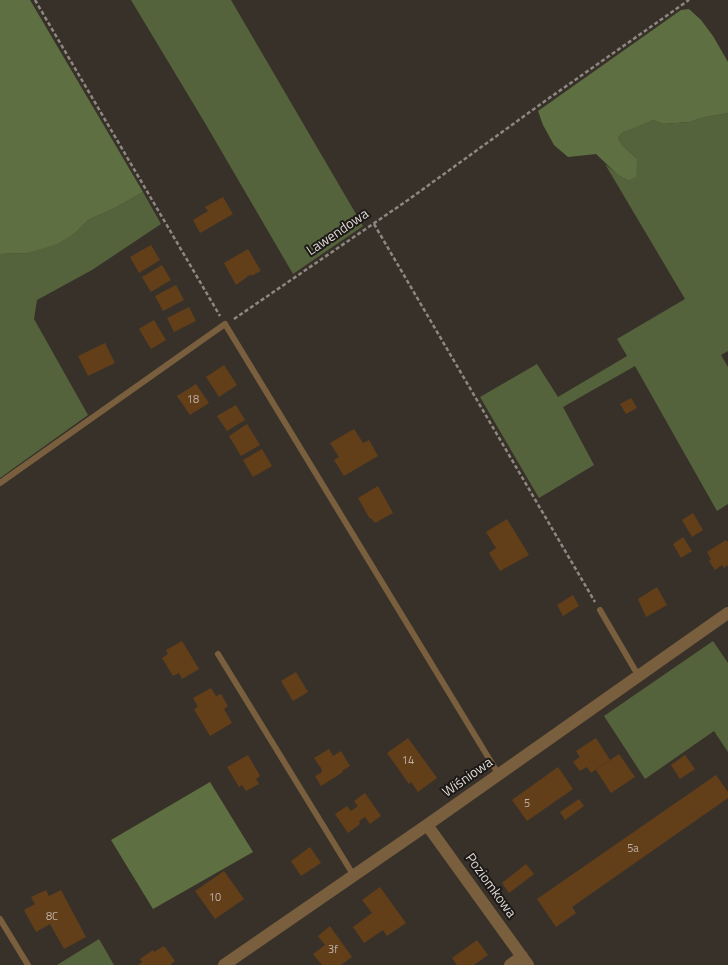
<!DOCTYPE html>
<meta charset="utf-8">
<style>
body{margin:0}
canvas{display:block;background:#38312a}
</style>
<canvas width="728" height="965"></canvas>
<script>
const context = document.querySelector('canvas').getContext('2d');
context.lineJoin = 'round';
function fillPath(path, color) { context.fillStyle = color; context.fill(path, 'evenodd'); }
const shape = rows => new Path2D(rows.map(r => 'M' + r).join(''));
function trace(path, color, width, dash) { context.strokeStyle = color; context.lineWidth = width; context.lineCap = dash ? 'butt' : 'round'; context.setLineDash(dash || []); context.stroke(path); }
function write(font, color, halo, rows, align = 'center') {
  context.font = font + ' "Titillium Web",sans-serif'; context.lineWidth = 4; context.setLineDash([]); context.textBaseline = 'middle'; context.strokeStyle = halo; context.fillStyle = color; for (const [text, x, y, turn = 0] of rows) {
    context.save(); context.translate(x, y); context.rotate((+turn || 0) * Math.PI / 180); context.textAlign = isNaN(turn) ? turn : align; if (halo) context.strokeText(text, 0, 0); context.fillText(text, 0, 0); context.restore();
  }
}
const green = shape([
 [131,0,231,0,363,226,293,274,205,123],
 [728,113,728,351,721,355,728,367,728,504,717,511,635,366,563,407,594,465,539,498,480,397,537,364,558,397,627,356,617,339,685,299,605,164,617,174,637,159,622,145,618,138,623,132,639,124,653,120,663,124,690,122,701,118],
 [143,192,161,224,92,270,37,300,34,319,88,415,0,478,0,254,28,253,75,233,88,220,115,208],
 [713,641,728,663,728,752,714,731,645,779,604,716],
 [99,939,114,965,57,965]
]);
const forest = shape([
 [0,0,30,0,143,192,115,208,88,220,75,233,57,244,28,253,0,254],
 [689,9,701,20,713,36,728,62,728,113,701,118,690,122,663,124,653,120,623,132,618,138,622,145,637,159,636,177,629,180,617,174,596,154,568,157,554,145,543,125,538,111,681,10],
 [210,782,253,852,153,909,111,840]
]);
const building = shape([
 [223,197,233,214,200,233,193,220,208,211,205,207],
 [151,245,160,260,139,273,130,257],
 [248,249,261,271,251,276,251,274,236,285,224,263],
 [162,265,171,280,151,292,142,277],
 [176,285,184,300,163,311,155,296],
 [189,307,196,321,174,332,167,318],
 [154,320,166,340,151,349,139,329],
 [105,343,115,363,88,376,78,356],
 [224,365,237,385,219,397,206,377],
 [196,384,209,403,190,415,177,396],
 [631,398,637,408,626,414,620,404],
 [236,405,245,420,227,431,217,416],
 [247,424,260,445,241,456,229,436],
 [354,429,363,443,369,440,378,456,344,476,334,460,339,457,330,443],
 [262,449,272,466,253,477,243,460],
 [378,486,393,513,375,523,371,518,370,519,358,498],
 [693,513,703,530,692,537,682,520],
 [507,519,529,555,500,571,489,553,496,548,486,532],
 [683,537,692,551,681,558,673,544],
 [726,540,728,542,728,565,724,568,722,565,715,570,709,561,711,559,707,552],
 [657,587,667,605,646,617,638,599],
 [573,595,579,606,563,616,557,605],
 [182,641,199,669,182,679,179,673,173,676,162,658,168,654,166,650],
 [296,672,308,692,293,701,281,681],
 [211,688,216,696,221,694,228,706,224,709,232,723,210,736,194,709,198,707,193,698],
 [408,738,437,778,418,792,411,782,409,784,387,753],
 [596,738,610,760,591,773,587,767,580,771,573,762,580,757,576,751],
 [329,749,333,756,341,751,350,766,342,771,343,772,321,786,315,776,322,772,321,768,314,758],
 [619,754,635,777,611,793,596,770],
 [248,755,260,776,256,779,259,784,246,791,242,785,239,787,227,767],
 [685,755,695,769,680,779,671,765],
 [558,767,573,789,527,821,512,800],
 [716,775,728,792,728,798,572,907,576,913,556,927,537,899],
 [365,793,381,816,370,824,365,817,359,821,360,824,348,833,335,814,347,806,351,811,358,806,354,801],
 [579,799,584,806,565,820,560,812],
 [310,847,321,863,301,876,291,861],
 [526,864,534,874,509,893,502,883],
 [224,871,244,899,215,919,195,891],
 [380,887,406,923,387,936,383,930,364,943,353,927,372,913,362,900],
 [46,890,49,896,61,890,86,937,64,949,50,924,36,932,24,910,35,904,31,897],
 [330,926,352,957,341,965,322,965,313,954,325,945,318,936],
 [477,940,488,955,474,965,457,965,452,958],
 [164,946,175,961,170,965,138,965,142,962,140,959,153,950,154,952]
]);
const path = shape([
 [35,0,220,316],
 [374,224,595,602],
 [234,319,408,200,545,101,689,0]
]);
const service = shape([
 [0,483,225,324,499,775],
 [600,610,635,670,640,675],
 [218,654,354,876],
 [0,919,28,965]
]);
const minor = shape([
 [427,825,528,965],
 [224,965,427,825,728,613],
 [510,965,522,956]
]);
const numberNames = [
 ["18",193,400],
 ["14",408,761],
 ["5",527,804],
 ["5a",633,849],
 ["10",215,898],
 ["8C",52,917],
 ["3f",333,950]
];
const streetNames = [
 ["Lawendowa",338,233,-34],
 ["Wiśniowa",468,778,-35],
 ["Poziomkowa",490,886,54]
];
fillPath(green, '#54633b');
fillPath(forest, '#5e7041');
fillPath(building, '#623e19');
trace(path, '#8e8882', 2.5, [4, 2.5]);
trace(service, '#795f3d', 6);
trace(minor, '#795f3d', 12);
write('11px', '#beb2a5', null, numberNames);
write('14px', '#ddd8d4', '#1d1917', streetNames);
</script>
